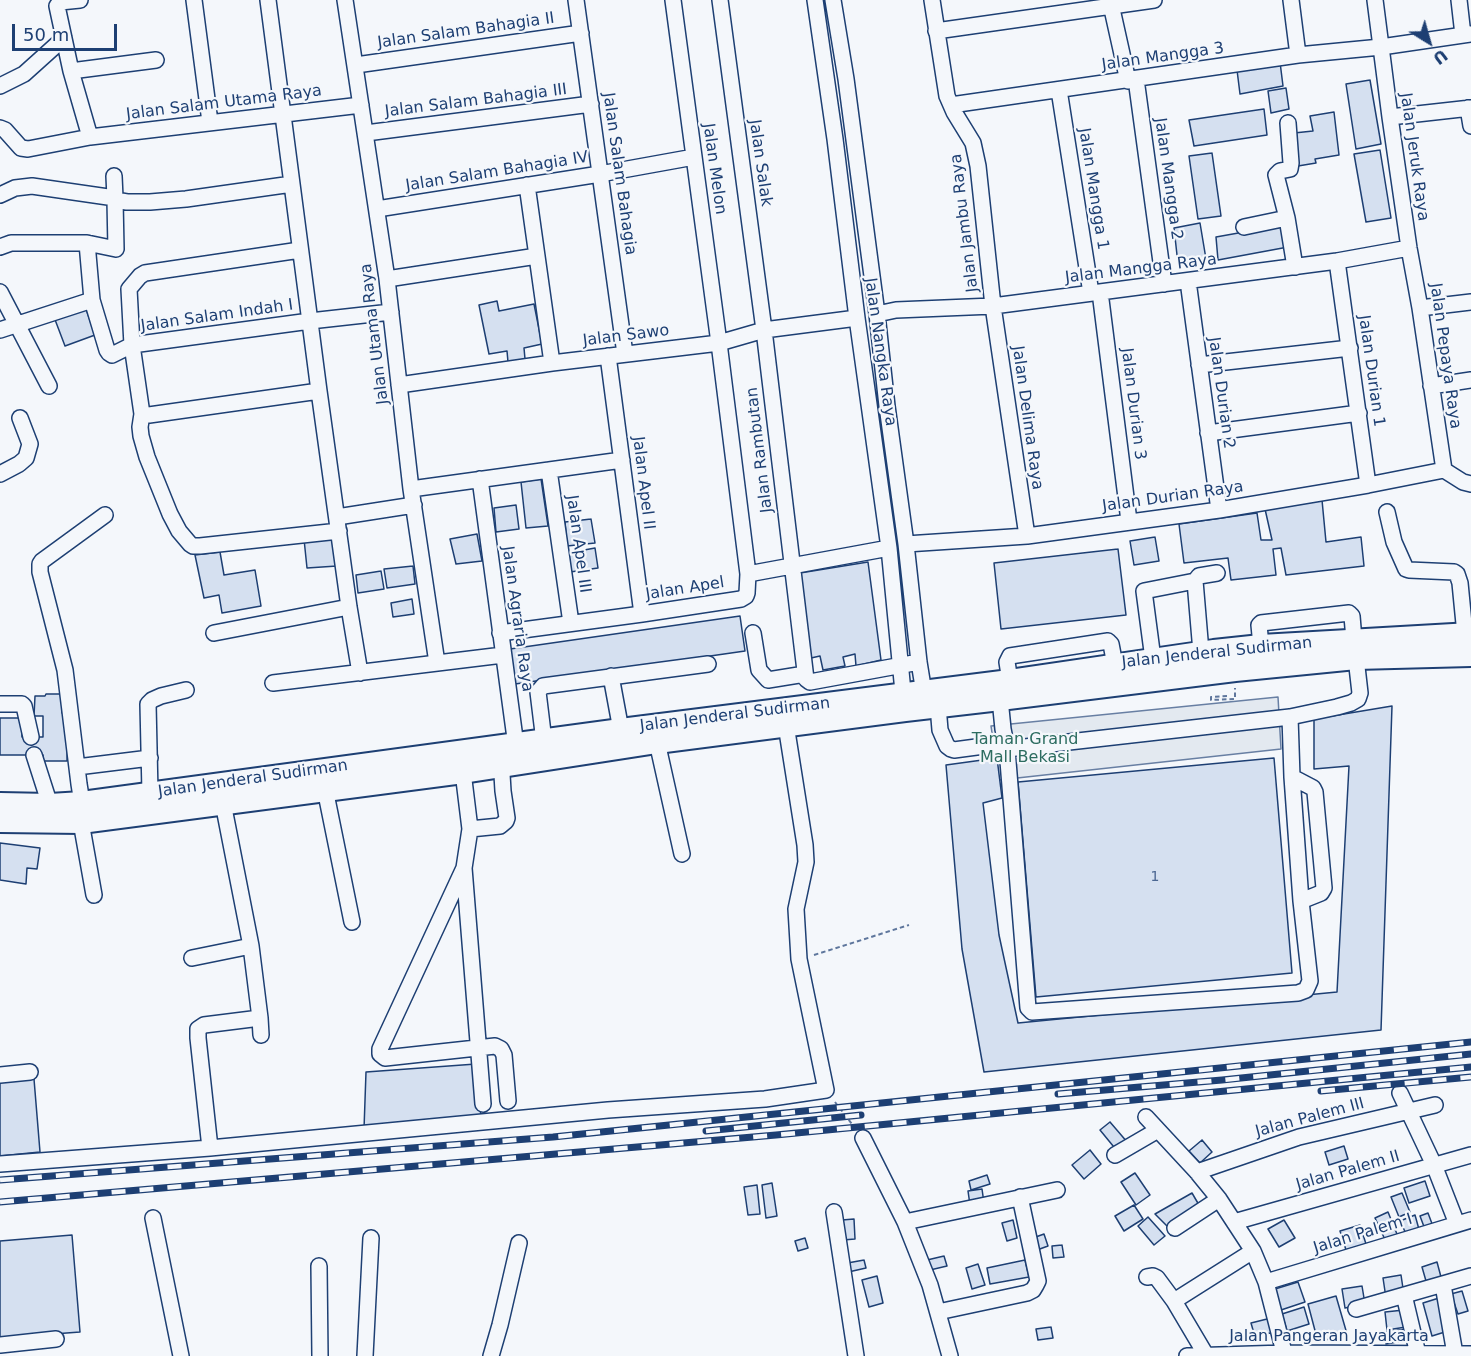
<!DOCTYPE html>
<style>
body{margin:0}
#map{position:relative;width:1471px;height:1356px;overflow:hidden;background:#f4f7fb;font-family:"DejaVu Sans",sans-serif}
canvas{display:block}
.north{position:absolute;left:1399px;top:12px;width:60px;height:60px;-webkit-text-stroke:4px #f4f7fb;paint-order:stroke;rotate:143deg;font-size:16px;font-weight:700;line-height:24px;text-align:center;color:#1d3f73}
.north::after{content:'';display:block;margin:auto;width:21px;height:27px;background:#1d3f73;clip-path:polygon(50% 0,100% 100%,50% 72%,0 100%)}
.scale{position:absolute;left:12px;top:24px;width:105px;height:27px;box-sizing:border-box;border:3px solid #1d3f73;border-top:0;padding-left:8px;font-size:18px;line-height:21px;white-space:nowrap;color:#1d3f73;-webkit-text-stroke:4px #f4f7fb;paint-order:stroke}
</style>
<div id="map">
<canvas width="1471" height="1356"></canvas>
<div class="north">U</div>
<div class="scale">50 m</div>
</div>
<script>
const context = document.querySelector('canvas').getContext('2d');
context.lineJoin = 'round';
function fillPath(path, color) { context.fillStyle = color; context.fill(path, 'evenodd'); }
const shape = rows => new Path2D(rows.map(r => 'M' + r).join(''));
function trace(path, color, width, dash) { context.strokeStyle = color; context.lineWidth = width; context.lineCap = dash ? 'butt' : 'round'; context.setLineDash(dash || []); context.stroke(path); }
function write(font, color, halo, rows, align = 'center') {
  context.font = font + ' "DejaVu Sans",sans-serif'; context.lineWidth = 4.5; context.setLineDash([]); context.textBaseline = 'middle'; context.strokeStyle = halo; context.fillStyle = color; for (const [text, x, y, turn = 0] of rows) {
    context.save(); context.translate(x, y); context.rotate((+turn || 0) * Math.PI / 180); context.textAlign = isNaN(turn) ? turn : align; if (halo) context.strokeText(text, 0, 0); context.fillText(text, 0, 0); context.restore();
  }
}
const green = shape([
 [1278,697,1281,749,999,780,991,726,1278,697]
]);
const building = shape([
 [1280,62,1283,86,1240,94,1237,70,1280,62],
 [1370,80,1381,144,1356,149,1346,84,1370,80],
 [1286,88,1289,109,1271,113,1268,91,1286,88],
 [1264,109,1267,135,1194,146,1189,120,1264,109],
 [1334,112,1339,155,1315,159,1316,163,1298,166,1294,133,1313,131,1310,116,1334,112],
 [1380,150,1391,218,1366,222,1354,154,1380,150],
 [1212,153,1221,216,1198,219,1189,156,1212,153],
 [1200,223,1206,259,1178,264,1174,228,1200,223],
 [1283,225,1288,247,1218,260,1216,237,1283,225],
 [497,301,499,311,534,304,542,344,524,348,525,359,508,362,507,351,489,354,479,305,497,301],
 [85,306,95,335,65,346,54,317,85,306],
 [541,479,548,526,526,528,521,482,541,479],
 [1322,500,1326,542,1361,537,1364,566,1286,575,1281,548,1273,549,1276,575,1231,580,1228,558,1184,563,1179,524,1257,513,1261,540,1272,540,1265,509,1322,500],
 [516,505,519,529,496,532,494,508,516,505],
 [591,519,595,543,567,546,565,522,591,519],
 [477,534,482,561,456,564,450,539,477,534],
 [334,536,337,566,307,568,304,539,334,536],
 [1155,537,1159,561,1134,565,1130,541,1155,537],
 [595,548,598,568,570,572,568,553,595,548],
 [1118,549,1126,615,1001,629,994,563,1118,549],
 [220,552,224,575,255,570,261,606,222,613,219,595,204,598,195,555,220,552],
 [868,562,881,660,856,666,855,654,843,657,845,666,823,670,820,656,811,658,800,573,868,562],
 [413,566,415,584,387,588,384,569,413,566],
 [381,571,384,589,358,593,356,575,381,571],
 [412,599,414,614,393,617,391,603,412,599],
 [740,616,745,651,515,684,510,649,740,616],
 [46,694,62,694,62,713,68,713,67,761,43,761,43,755,0,755,0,718,22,718,22,737,43,737,43,716,34,716,35,696,45,696,46,694],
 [1392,706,1381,1030,984,1072,962,949,946,765,997,758,1002,798,983,803,999,935,1018,1023,1337,992,1349,766,1314,769,1314,719,1392,706],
 [1274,758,1292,973,1036,997,1018,782,1274,758],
 [0,843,40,848,37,869,27,868,26,884,0,880,0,843],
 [476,1064,481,1117,364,1129,366,1072,476,1064],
 [34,1079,40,1152,0,1156,0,1082,34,1079],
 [1110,1122,1128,1143,1118,1152,1100,1130,1110,1122],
 [1202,1140,1212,1152,1200,1163,1189,1151,1202,1140],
 [1344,1146,1348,1159,1329,1165,1325,1152,1344,1146],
 [1090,1150,1101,1164,1084,1179,1072,1165,1090,1150],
 [1135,1173,1150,1195,1136,1205,1121,1182,1135,1173],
 [987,1175,990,1184,971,1190,969,1181,987,1175],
 [1425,1181,1430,1196,1409,1203,1404,1188,1425,1181],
 [772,1183,777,1216,766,1218,762,1185,772,1183],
 [757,1185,760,1214,748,1215,744,1187,757,1185],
 [982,1189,984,1203,970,1205,968,1191,982,1189],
 [1192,1193,1199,1205,1168,1227,1155,1214,1192,1193],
 [1402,1193,1410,1212,1399,1217,1391,1197,1402,1193],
 [1134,1205,1143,1219,1124,1231,1115,1216,1134,1205],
 [1388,1212,1399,1239,1387,1244,1375,1218,1388,1212],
 [1428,1213,1434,1229,1426,1232,1420,1216,1428,1213],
 [1415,1215,1420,1233,1408,1238,1400,1221,1415,1215],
 [1148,1217,1165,1236,1154,1245,1138,1226,1148,1217],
 [854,1219,855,1239,843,1240,842,1220,854,1219],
 [1013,1220,1017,1238,1007,1241,1002,1223,1013,1220],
 [1284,1220,1295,1238,1279,1247,1268,1229,1284,1220],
 [1360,1225,1366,1244,1346,1250,1340,1231,1360,1225],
 [1044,1234,1048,1246,1037,1250,1033,1238,1044,1234],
 [72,1235,80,1332,0,1338,0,1241,72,1235],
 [805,1238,808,1248,798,1251,795,1241,805,1238],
 [1062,1245,1064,1257,1053,1258,1052,1246,1062,1245],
 [944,1256,947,1266,930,1270,927,1260,944,1256],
 [864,1260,866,1268,844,1273,842,1264,864,1260],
 [1025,1260,1029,1277,990,1284,987,1268,1025,1260],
 [1437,1262,1441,1277,1426,1281,1422,1267,1437,1262],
 [978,1264,985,1285,972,1289,966,1268,978,1264],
 [1401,1275,1404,1295,1386,1298,1383,1278,1401,1275],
 [877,1276,883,1303,869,1307,862,1280,877,1276],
 [1298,1282,1305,1302,1281,1310,1275,1289,1298,1282],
 [1362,1286,1365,1304,1345,1308,1342,1289,1362,1286],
 [1462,1291,1468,1311,1458,1314,1451,1294,1462,1291],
 [1336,1296,1347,1334,1318,1342,1308,1304,1336,1296],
 [1439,1298,1448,1331,1432,1336,1423,1303,1439,1298],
 [1304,1307,1309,1324,1287,1331,1282,1314,1304,1307],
 [1404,1310,1406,1327,1387,1330,1385,1312,1404,1310],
 [1271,1318,1274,1332,1255,1337,1251,1323,1271,1318],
 [1051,1327,1053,1338,1038,1340,1036,1329,1051,1327],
 [1407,1329,1408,1340,1386,1344,1384,1332,1407,1329]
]);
const path = shape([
 [1227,696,1211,697,1211,700,1235,699,1235,688],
 [814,955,909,925],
 [835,1102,855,1128]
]);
const minor = shape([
 [80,0,60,2,57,6,71,71,90,137],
 [194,0,210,122],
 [268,0,319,391,349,607,360,673],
 [345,0,387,279,411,489,437,663],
 [576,0,625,354],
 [720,0,764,330,806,679,810,682,919,662],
 [815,0,835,139,857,318,889,548,904,702],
 [833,0,846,79,877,314,887,406,906,544,919,662,925,699],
 [932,0,947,96,954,112,973,143,978,166,993,306,1027,536],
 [1110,0,1128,81],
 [1291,0,1298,55],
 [1375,0,1390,117,1409,248,1420,308,1444,470],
 [1459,0,1463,35],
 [936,31,1154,0],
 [356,65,581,33],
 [71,71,156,60],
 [1136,79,1164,284],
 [0,86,24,74,64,38],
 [1059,90,1091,293],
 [951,105,1298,55,1381,47,1471,34],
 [1468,108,1471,126],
 [1390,117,1471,108],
 [1288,123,1291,163,1290,169,1280,171,1276,175,1287,218,1295,267],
 [0,128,5,130,21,148,28,149,90,137,361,105],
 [366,133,591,104],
 [114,176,115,198],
 [527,185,552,363],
 [0,195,15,188,32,186,115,198,115,200],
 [377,209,600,174,694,157],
 [1244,227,1287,218],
 [87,243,116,249,115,200,127,202,150,202,186,199,292,184],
 [0,247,11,243,87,243,92,300,107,350,109,353,112,355,132,345,310,321,391,312],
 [300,250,145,273,140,276,129,289,132,345,142,414,149,415,319,391],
 [1337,261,1368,485],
 [387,279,537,256],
 [1188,281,1219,510],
 [0,292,49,386],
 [1100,292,1129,521],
 [1420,308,1471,302],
 [877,314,896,310,993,306,1337,261,1409,248],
 [0,330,92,300],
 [608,356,642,614],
 [1199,365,1350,348],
 [399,385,552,363,719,343,764,330,857,318],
 [1431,386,1471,380],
 [142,414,140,427,141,436,147,457,170,514,179,531,190,544,193,546,200,546,339,531],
 [1208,433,1359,413],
 [549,470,571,623],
 [1444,470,1463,482,1471,484],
 [0,474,19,464,26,458,30,444,20,418],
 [480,479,517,753],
 [411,489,622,460],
 [1387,512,1394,542,1406,569,1409,570,1454,572,1457,574,1460,583,1465,634],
 [337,517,414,505],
 [906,544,1027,536,1219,510,1368,485,1444,470],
 [748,574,889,548],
 [214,633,349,607],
 [500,633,642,614,741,599,746,596,747,593,748,574,719,343,673,0],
 [753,633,759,670,768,680,805,674],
 [1261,646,1259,625,1261,623,1349,613,1352,616,1354,640],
 [1201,652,1195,581,1199,576,1217,573],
 [1153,659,1144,591,1195,581],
 [611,676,621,730],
 [1010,681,1007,662,1010,656,1108,641,1111,644,1115,665],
 [273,683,503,655],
 [1000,699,1003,729,1007,749,1028,1008,1032,1012,1298,993,1306,990,1310,981,1301,901,1292,777,1290,717],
 [0,704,22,704,24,706,31,737],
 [938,706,940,730,947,746,951,749,954,750,984,746,1007,749,1290,717,1337,707,1351,703,1358,699,1360,693,1356,658],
 [544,741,538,692,543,686,708,664],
 [657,742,682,854],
 [34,755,50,805],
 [77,767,150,758],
 [463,772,470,829,464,868,483,1104],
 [1292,777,1313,788,1315,792,1324,888,1321,893,1301,901],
 [325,789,352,922],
 [150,793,148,704,152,700,161,696,186,690],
 [82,803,79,784,65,670,40,572,40,564,42,561,105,515],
 [223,803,251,946,260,1018,261,1035],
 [81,822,94,895],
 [470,829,500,826,506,821,507,818,503,791,501,758],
 [464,868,380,1049,380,1054,385,1058,495,1046,501,1049,504,1055,508,1101],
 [192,958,251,946],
 [0,1075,30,1072],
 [1400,1093,1434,1165,1457,1224],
 [1146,1117,1197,1172,1219,1199,1253,1251,1266,1282,1285,1356],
 [863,1138,905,1222,930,1285,950,1356],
 [210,1148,198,1038,198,1029,204,1025,260,1018],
 [1115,1155,1158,1130],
 [0,1164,210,1148,608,1110,765,1099,826,1090,799,959,796,909,806,862,805,845,786,725],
 [1197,1172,1299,1137,1435,1105],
 [834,1212,856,1356],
 [153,1218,181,1356],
 [905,1222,1057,1190],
 [1234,1222,1471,1155],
 [1175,1228,1219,1199],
 [319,1266,320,1356],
 [1147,1277,1153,1276,1157,1278,1174,1301,1206,1355],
 [1266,1282,1471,1220],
 [1443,1285,1455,1354],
 [1404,1295,1418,1354],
 [1174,1301,1253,1251],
 [1356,1309,1471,1276],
 [938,1312,1027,1293,1033,1290,1036,1285,1038,1281,1020,1197],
 [0,1345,56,1339],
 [365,1356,371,1238],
 [491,1356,500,1325,519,1243],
 [1187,1356,1285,1353,1471,1354]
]);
const highway = shape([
 [0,804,50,805,82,803,621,730,1010,681,1214,651,1261,646,1471,634],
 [0,821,81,822,463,772,657,742,905,710,1000,699,1235,670,1356,658,1471,655]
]);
const rail = shape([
 [1321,1091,1471,1077],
 [1058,1094,1222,1080,1471,1054],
 [706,1131,861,1115],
 [0,1180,553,1137,1471,1042],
 [0,1202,776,1135,1471,1067]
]);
const numberNames = [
 ["1",1155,877]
];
const streetNames = [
 ["Jalan Salam Bahagia II",466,31,-8],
 ["Jalan Mangga 3",1163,57,-8],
 ["Jalan Salam Bahagia III",476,101,-7],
 ["Jalan Salam Utama Raya",224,103,-7],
 ["Jalan Jeruk Raya",1414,157,82],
 ["Jalan Salak",760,163,82],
 ["Jalan Melon",714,169,82],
 ["Jalan Salam Bahagia IV",497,172,-9],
 ["Jalan Salam Bahagia",619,174,82],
 ["Jalan Mangga 2",1168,179,82],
 ["Jalan Mangga 1",1093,189,81],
 ["Jalan Jambu Raya",965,223,-97],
 ["Jalan Mangga Raya",1141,269,-7],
 ["Jalan Salam Indah I",217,316,-8],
 ["Jalan Utama Raya",375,334,-97],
 ["Jalan Sawo",626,336,-7],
 ["Jalan Nangka Raya",880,352,82],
 ["Jalan Pepaya Raya",1445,356,82],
 ["Jalan Durian 1",1371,371,82],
 ["Jalan Durian 2",1221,393,82],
 ["Jalan Durian 3",1133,404,83],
 ["Jalan Delima Raya",1027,418,82],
 ["Jalan Rambutan",760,450,-97],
 ["Jalan Apel II",643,483,83],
 ["Jalan Durian Raya",1173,497,-8],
 ["Jalan Apel III",578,544,82],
 ["Jalan Apel",685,589,-9],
 ["Jalan Agraria Raya",517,619,82],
 ["Jalan Jenderal Sudirman",1217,653,-6],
 ["Jalan Jenderal Sudirman",735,715,-7],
 ["Jalan Jenderal Sudirman",253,779,-8],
 ["Jalan Palem III",1310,1118,-15],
 ["Jalan Palem II",1348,1171,-16],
 ["Jalan Palem I",1363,1234,-17],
 ["Jalan Pangeran Jayakarta",1329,1337]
];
const parkNames = [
 ["Taman Grand",1025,740],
 ["Mall Bekasi",1025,758]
];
fillPath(green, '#e3e9f0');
trace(green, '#687fa3', 1.5);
fillPath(building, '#d5e0f0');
trace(building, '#1d3f73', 1.5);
trace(minor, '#1d3f73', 18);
trace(highway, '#1d3f73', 26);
trace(path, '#5e769c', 2, [4.5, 3]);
trace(minor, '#f4f7fb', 15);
trace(highway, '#f4f7fb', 22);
trace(rail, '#1d3f73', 7);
trace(rail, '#f4f7fb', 4.5, [14]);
write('14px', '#4b6792', null, numberNames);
write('16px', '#1d3f73', '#f4f7fb', streetNames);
write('16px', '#2c6c60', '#f4f7fb', parkNames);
</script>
